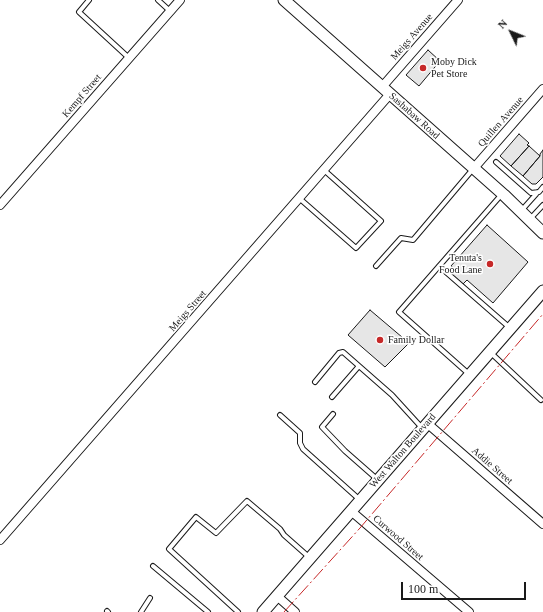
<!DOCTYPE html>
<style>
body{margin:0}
#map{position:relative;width:543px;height:612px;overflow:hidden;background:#fff;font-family:Georgia,serif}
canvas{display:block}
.north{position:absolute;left:491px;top:12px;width:40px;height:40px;-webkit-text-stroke:3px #fff;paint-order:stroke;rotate:313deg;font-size:11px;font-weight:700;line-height:16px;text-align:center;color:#1a1a1a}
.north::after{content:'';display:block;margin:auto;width:14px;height:18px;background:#1a1a1a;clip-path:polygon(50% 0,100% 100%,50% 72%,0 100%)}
.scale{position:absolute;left:401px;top:582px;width:125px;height:18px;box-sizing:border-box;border:2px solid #1a1a1a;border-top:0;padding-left:5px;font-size:12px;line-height:14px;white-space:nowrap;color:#1a1a1a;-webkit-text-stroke:3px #fff;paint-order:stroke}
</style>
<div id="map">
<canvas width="543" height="612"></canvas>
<div class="north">N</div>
<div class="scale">100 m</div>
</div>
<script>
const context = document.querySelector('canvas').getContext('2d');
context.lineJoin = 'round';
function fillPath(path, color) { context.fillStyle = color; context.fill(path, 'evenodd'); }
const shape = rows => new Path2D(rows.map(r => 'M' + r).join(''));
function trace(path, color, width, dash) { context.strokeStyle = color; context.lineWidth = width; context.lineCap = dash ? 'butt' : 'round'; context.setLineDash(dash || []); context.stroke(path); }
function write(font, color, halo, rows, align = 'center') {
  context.font = font + ' Georgia,serif'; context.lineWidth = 3; context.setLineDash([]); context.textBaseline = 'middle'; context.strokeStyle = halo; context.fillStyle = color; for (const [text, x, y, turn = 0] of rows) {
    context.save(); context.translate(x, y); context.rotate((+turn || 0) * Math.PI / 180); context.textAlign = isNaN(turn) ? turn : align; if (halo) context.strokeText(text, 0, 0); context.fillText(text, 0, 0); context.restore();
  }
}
const building = shape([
 [428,50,440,61,419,86,406,75,428,50],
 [519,134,529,143,527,145,529,146,511,166,500,156,519,134],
 [529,146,540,156,523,176,511,166,529,146],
 [543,150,543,177,536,184,532,184,523,176,540,156,540,154,543,150],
 [487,225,528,262,493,303,467,280,463,284,451,274,455,269,451,266,487,225],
 [370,310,409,343,385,367,348,335,370,310]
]);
const lane = shape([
 [89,0,79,12,129,58],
 [158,0,170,11],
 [496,162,531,193,539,192,543,187],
 [299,198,356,248,381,221,324,170],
 [521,211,538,192],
 [530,219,543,205],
 [376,266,401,238,413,240,473,169],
 [439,266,510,328],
 [491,353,541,400],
 [470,375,399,312,502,194],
 [315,382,339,353,343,352,392,395,423,429],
 [332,397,359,366],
 [333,414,322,427,345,451,378,480],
 [280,415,300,433,300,443,303,449,360,500],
 [153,566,208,612],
 [107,611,108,612],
 [141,612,150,598],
 [238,612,169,549,196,517,216,533,247,501,280,529,284,535,310,558]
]);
const street = shape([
 [382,87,458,0],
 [474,168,543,89],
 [0,205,180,0],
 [428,424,543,524],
 [351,511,469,612],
 [0,540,390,94],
 [277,596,295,612]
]);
const secondary = shape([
 [284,0,504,195,543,233],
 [263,612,543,291]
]);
const power = shape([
 [284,612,360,528,543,314]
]);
const markers = [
 [423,68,4,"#c62828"],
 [490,264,4,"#c62828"],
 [380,340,4,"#c62828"]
];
const streetNames = [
 ["Meigs Avenue",412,37,-49],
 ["Kempf Street",82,96,-49],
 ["Sashabaw Road",414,116,42],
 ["Quillen Avenue",501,122,-49],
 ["Meigs Street",188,311,-49],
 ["West Walton Boulevard",403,451,-49],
 ["Addie Street",492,466,41],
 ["Curwood Street",398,538,41]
];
const poiNames = [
 ["Moby Dick",431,62],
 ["Pet Store",431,74],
 ["Tenuta's",482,258,"right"],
 ["Food Lane",482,270,"right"],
 ["Family Dollar",388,340]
];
fillPath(building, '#e6e6e6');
trace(building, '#1a1a1a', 1);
trace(lane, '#1a1a1a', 6);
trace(street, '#1a1a1a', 10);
trace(secondary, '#1a1a1a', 13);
trace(lane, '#fff', 4);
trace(street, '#fff', 8);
trace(secondary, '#fff', 11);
trace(power, '#c62828', 1, [14, 3, 2, 3]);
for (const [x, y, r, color] of markers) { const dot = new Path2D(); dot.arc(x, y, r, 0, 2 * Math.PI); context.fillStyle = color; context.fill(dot); trace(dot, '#fff', 1.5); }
write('10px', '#1a1a1a', '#fff', streetNames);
write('10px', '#1a1a1a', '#fff', poiNames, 'left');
</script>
